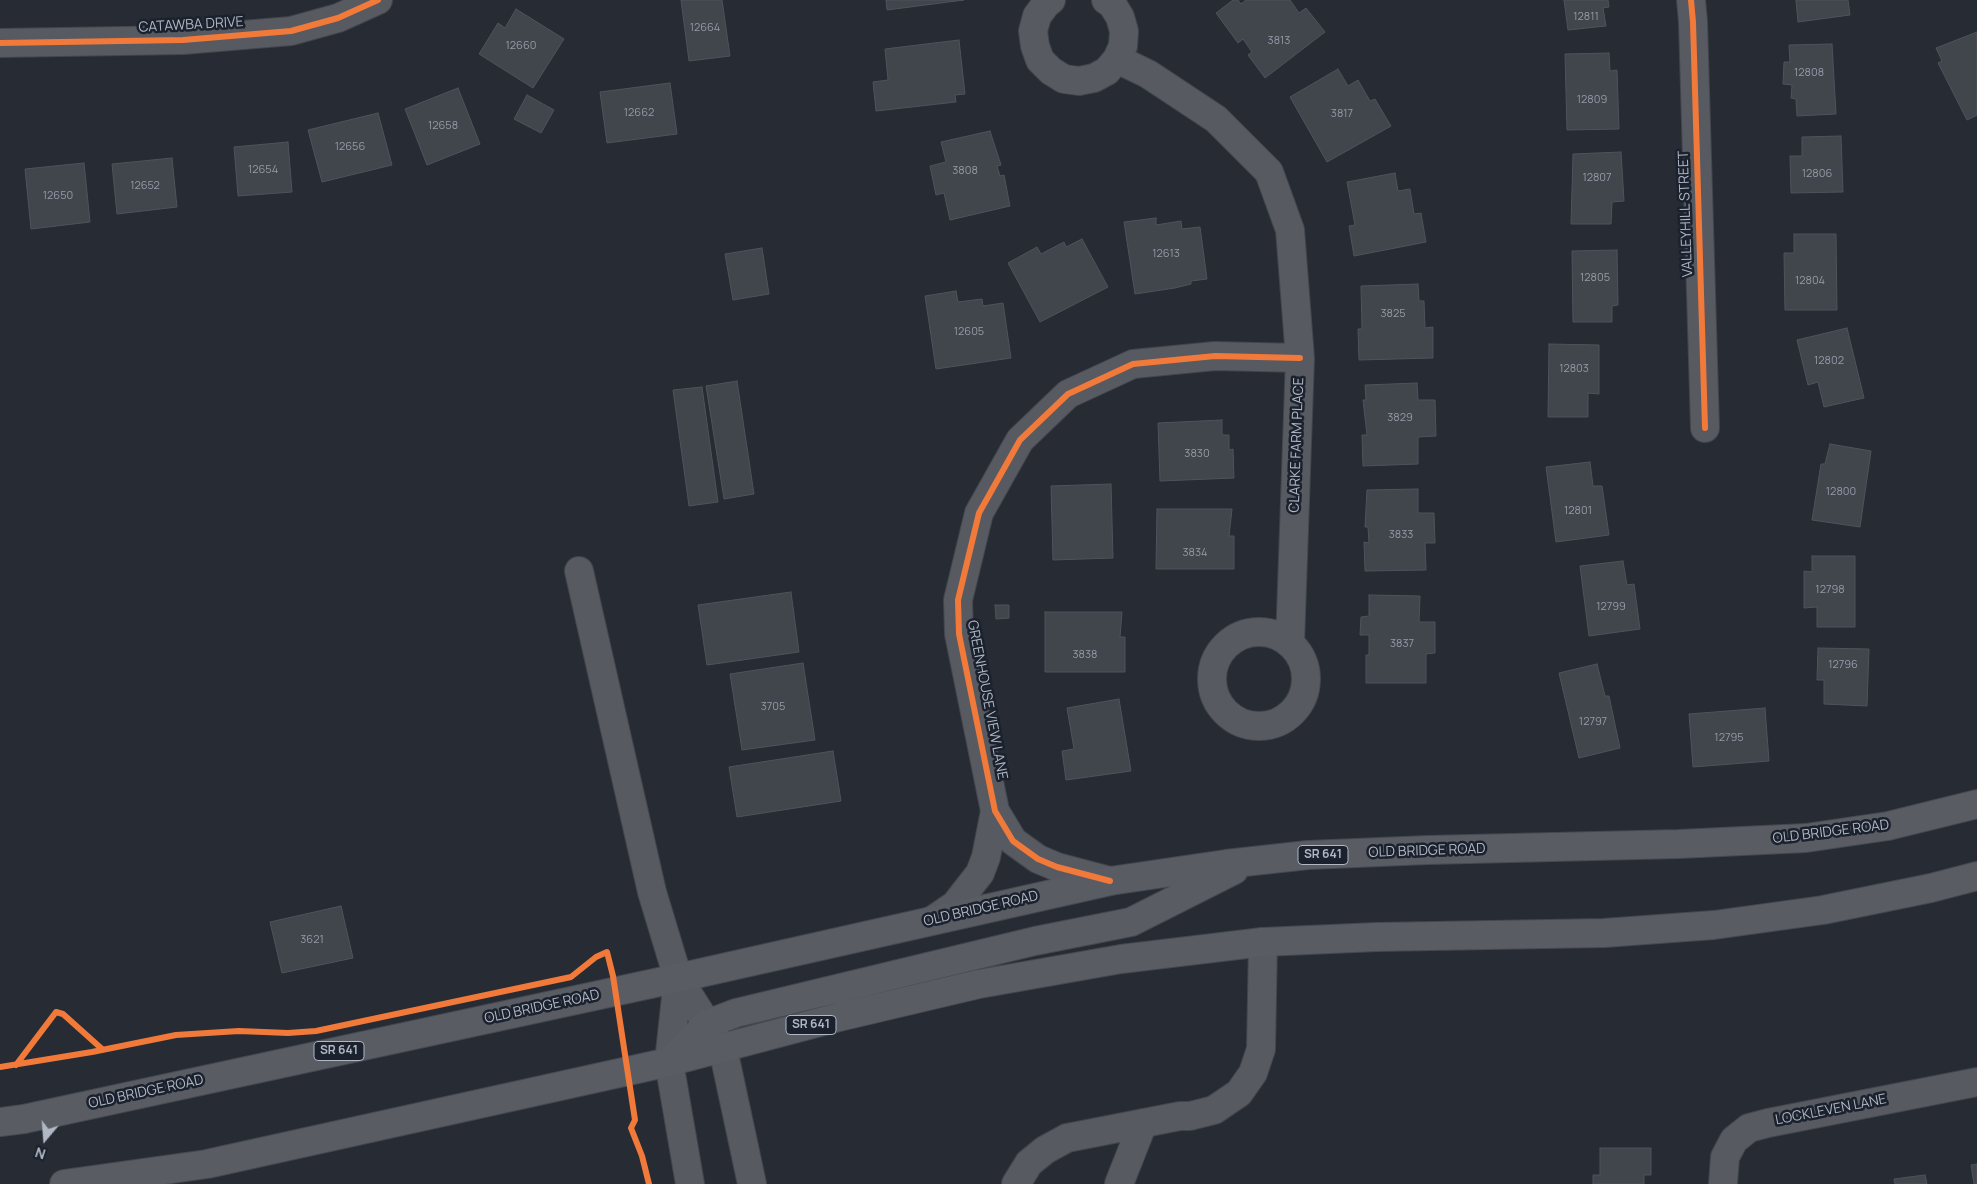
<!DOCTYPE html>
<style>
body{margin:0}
#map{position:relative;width:1977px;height:1184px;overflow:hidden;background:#272b33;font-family:Manrope,sans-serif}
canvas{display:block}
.north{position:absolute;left:20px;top:1114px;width:50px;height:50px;-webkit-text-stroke:4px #1b212d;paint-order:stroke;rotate:198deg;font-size:14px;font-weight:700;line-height:20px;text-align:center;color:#b0b7c5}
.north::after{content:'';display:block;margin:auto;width:18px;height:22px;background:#b0b7c5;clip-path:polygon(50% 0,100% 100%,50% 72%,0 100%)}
</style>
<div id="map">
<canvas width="1977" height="1184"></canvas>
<div class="north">N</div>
</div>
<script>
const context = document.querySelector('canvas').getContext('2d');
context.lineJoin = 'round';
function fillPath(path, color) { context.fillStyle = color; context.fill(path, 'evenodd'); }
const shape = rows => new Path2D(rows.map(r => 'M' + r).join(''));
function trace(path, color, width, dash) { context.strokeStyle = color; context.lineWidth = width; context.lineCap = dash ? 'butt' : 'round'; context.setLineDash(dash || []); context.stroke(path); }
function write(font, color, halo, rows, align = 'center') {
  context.font = font + ' Manrope,sans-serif'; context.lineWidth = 5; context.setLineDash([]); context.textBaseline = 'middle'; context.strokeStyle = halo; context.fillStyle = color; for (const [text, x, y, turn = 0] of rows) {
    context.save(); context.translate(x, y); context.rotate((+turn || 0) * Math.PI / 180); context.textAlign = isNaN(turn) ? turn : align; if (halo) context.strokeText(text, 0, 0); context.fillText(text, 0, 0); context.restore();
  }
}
const building = shape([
 [681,0,722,0,730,56,689,61,681,0],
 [886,0,964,0,887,10,886,0],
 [1233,0,1238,0,1241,4,1246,0,1290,0,1299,13,1306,8,1325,32,1265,78,1248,55,1252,52,1243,39,1238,43,1216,13,1233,0],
 [1564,0,1608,0,1609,7,1603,8,1606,26,1568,30,1564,0],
 [1796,0,1848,0,1850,15,1798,22,1796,0],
 [516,9,564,39,533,88,479,54,498,23,505,28,516,9],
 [1977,32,1977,115,1967,120,1938,63,1942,61,1936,48,1977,32],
 [959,40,965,94,955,95,956,102,876,111,873,82,888,80,885,49,959,40],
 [1832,44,1836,114,1797,116,1796,99,1791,98,1792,85,1783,84,1784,62,1790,62,1789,45,1832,44],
 [1609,53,1610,71,1617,70,1619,129,1567,130,1565,54,1609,53],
 [1338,69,1348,86,1358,80,1370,101,1375,99,1391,126,1327,162,1290,97,1338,69],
 [670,83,677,134,607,143,600,92,670,83],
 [458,88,480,144,427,165,405,109,458,88],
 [527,95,554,110,541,133,514,119,527,95],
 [378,113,392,165,322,182,308,130,378,113],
 [990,131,1001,165,997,166,1000,176,1004,175,1010,206,950,220,944,193,936,195,930,166,946,162,941,142,990,131],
 [1841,136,1843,192,1791,193,1790,156,1802,156,1802,137,1841,136],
 [288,142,292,192,238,196,234,147,288,142],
 [1621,152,1624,201,1612,202,1611,224,1571,224,1573,154,1621,152],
 [172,158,177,207,117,214,112,164,172,158],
 [84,163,90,222,31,229,25,169,84,163],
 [1395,173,1398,191,1410,189,1414,214,1421,213,1426,242,1354,256,1349,226,1355,225,1347,182,1395,173],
 [1156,218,1156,225,1181,221,1182,229,1200,227,1207,279,1191,281,1191,284,1175,288,1135,294,1124,222,1156,218],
 [1794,234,1836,234,1837,310,1785,310,1784,253,1794,253,1794,234],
 [1082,239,1108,287,1040,322,1008,263,1037,247,1041,254,1064,242,1066,247,1082,239],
 [762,248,769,294,733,300,725,254,762,248],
 [1617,250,1618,305,1612,306,1612,322,1573,322,1572,251,1617,250],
 [1418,284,1419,301,1424,301,1425,328,1433,327,1433,358,1359,360,1358,329,1362,329,1361,286,1418,284],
 [956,291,958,302,982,299,983,306,1003,303,1011,358,936,369,925,296,956,291],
 [1847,328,1864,398,1824,407,1818,382,1808,385,1797,340,1847,328],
 [1549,344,1599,345,1599,394,1588,393,1588,417,1548,417,1549,344],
 [737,381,754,494,724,499,706,386,737,381],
 [1417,383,1418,400,1435,400,1436,436,1418,437,1418,464,1363,466,1362,435,1367,435,1363,400,1366,400,1365,385,1417,383],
 [702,387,718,502,689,506,673,390,702,387],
 [1222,420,1222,435,1229,435,1229,450,1233,449,1234,478,1160,481,1158,423,1222,420],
 [1830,444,1871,451,1860,527,1812,520,1821,464,1825,464,1830,444],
 [1590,462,1593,486,1602,486,1609,535,1556,542,1546,467,1590,462],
 [1111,484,1113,558,1053,560,1051,486,1111,484],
 [1418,489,1418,513,1434,513,1435,543,1425,543,1426,570,1365,571,1364,542,1369,543,1368,527,1365,527,1367,490,1418,489],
 [1157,509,1232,509,1229,536,1234,536,1234,569,1156,569,1157,509],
 [1812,556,1855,556,1855,627,1817,627,1817,607,1804,608,1804,571,1812,572,1812,556],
 [1623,561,1627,585,1634,584,1640,629,1589,636,1580,566,1623,561],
 [791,592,799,652,707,665,698,605,791,592],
 [1369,595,1420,596,1419,622,1435,622,1435,653,1426,654,1426,683,1366,683,1366,655,1369,655,1369,635,1360,635,1361,617,1369,616,1369,595],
 [995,605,1009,605,1009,618,996,619,995,605],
 [1045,612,1122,612,1120,637,1125,637,1125,672,1045,672,1045,612],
 [1818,648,1869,649,1867,706,1824,704,1824,680,1817,680,1818,648],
 [803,663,815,740,742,750,730,674,803,663],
 [1597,664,1605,696,1609,696,1620,748,1579,758,1559,673,1597,664],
 [1119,699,1131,771,1066,780,1062,751,1074,749,1067,708,1119,699],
 [1765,708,1769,761,1693,767,1689,714,1765,708],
 [833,751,841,801,737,817,729,767,833,751],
 [341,906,353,958,282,973,270,922,341,906],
 [1600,1148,1651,1148,1651,1175,1644,1175,1644,1184,1593,1184,1593,1175,1600,1175,1600,1148],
 [1977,1164,1977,1184,1974,1184,1971,1165,1977,1164],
 [1925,1175,1927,1184,1895,1184,1894,1179,1925,1175]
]);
const minor = shape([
 [1051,0,1046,4,1037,16,1033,31,1035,46,1040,60,1051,71,1064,79,1079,81,1094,78,1107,71,1117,59,1123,46,1124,31,1120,17,1112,4,1106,0],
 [1691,0,1693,22,1705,428],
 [0,43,183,40,291,31,338,18,378,0],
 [1117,59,1148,74,1216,119,1269,172,1290,230,1300,358,1290,643],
 [579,571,652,892,678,978,723,1049,752,1184],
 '1212 679a47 47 0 1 1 94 0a47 47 0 1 1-94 0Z',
 [1110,881,1057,867,1038,859,1013,841,995,811,959,634,958,600,979,513,1020,440,1068,394,1133,364,1215,356,1300,358],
 [933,920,955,905,980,873,986,857,995,811],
 [678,978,669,1062,690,1184],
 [1016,1184,1029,1163,1045,1150,1067,1138,1180,1116,1190,1116,1214,1110,1239,1093,1253,1073,1261,1049,1263,942],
 [1119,1184,1143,1123],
 [1723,1184,1725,1157,1734,1140,1749,1128,1768,1123,1977,1082]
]);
const major = shape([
 [669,1062,707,1024,736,1013,1035,941,1131,922,1234,870],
 [0,1122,24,1119,678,978,1110,881,1226,864,1308,855,1428,850,1679,844,1806,838,1888,826,1977,804],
 [64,1184,207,1164,669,1062,839,1017,979,984,1121,959,1263,942,1377,937,1604,933,1714,925,1823,910,1931,888,1977,876]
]);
const cycleway = shape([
 [1691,0,1693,22,1705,428],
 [0,43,183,40,291,31,338,18,378,0],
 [1110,881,1057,867,1038,859,1013,841,995,811,959,634,958,600,979,513,1020,440,1068,394,1133,364,1215,356,1300,358],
 [16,1065,56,1012,63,1014,102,1049],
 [0,1067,92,1052,176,1035,239,1031,288,1033,316,1031,571,977,596,957,607,952,613,976,635,1120,631,1128,642,1156,649,1184]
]);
const numberNames = [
 ["12811",1586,17],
 ["12664",705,28],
 ["3813",1279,41],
 ["12660",521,46],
 ["12808",1809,73],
 ["12809",1592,100],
 ["12662",639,113],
 ["3817",1342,114],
 ["12658",443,126],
 ["12656",350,147],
 ["12654",263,170],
 ["3808",965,171],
 ["12806",1817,174],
 ["12807",1597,178],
 ["12652",145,186],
 ["12650",58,196],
 ["12613",1166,254],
 ["12805",1595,278],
 ["12804",1810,281],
 ["3825",1393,314],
 ["12605",969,332],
 ["12802",1829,361],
 ["12803",1574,369],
 ["3829",1400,418],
 ["3830",1197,454],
 ["12800",1841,492],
 ["12801",1578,511],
 ["3833",1401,535],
 ["3834",1195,553],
 ["12798",1830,590],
 ["12799",1611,607],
 ["3837",1402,644],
 ["3838",1085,655],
 ["12796",1843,665],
 ["3705",773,707],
 ["12797",1593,722],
 ["12795",1729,738],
 ["3621",312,940]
];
const shields = [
 [1323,855,50],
 [811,1025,50],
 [339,1051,50]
];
const shieldNames = [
 ["SR 641",1323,855],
 ["SR 641",811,1025],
 ["SR 641",339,1051]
];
const streetNames = [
 ["CATAWBA DRIVE",191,25,-3],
 ["VALLEYHILL STREET",1686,214,-92],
 ["CLARKE FARM PLACE",1297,445,-88],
 ["GREENHOUSE VIEW LANE",987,700,79],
 ["OLD BRIDGE ROAD",1831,832,-7],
 ["OLD BRIDGE ROAD",1427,851,-2],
 ["OLD BRIDGE ROAD",981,909,-13],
 ["OLD BRIDGE ROAD",542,1007,-12],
 ["OLD BRIDGE ROAD",146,1092,-12],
 ["LOCKLEVEN LANE",1831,1110,-11]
];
fillPath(building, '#41454c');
trace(building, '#4f535b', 1);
trace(minor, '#42464c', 30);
trace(major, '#444850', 30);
trace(minor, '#575a61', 28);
trace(major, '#595c63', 28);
trace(cycleway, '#f17a3a', 6);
write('11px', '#949aa7', null, numberNames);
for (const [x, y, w] of shields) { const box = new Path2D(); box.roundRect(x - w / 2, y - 9.5, w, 19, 4); context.fillStyle = '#1b212d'; context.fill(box); trace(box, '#b0b7c5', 1); }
write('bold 12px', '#b0b7c5', null, shieldNames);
write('14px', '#b0b7c5', '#1b212d', streetNames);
</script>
